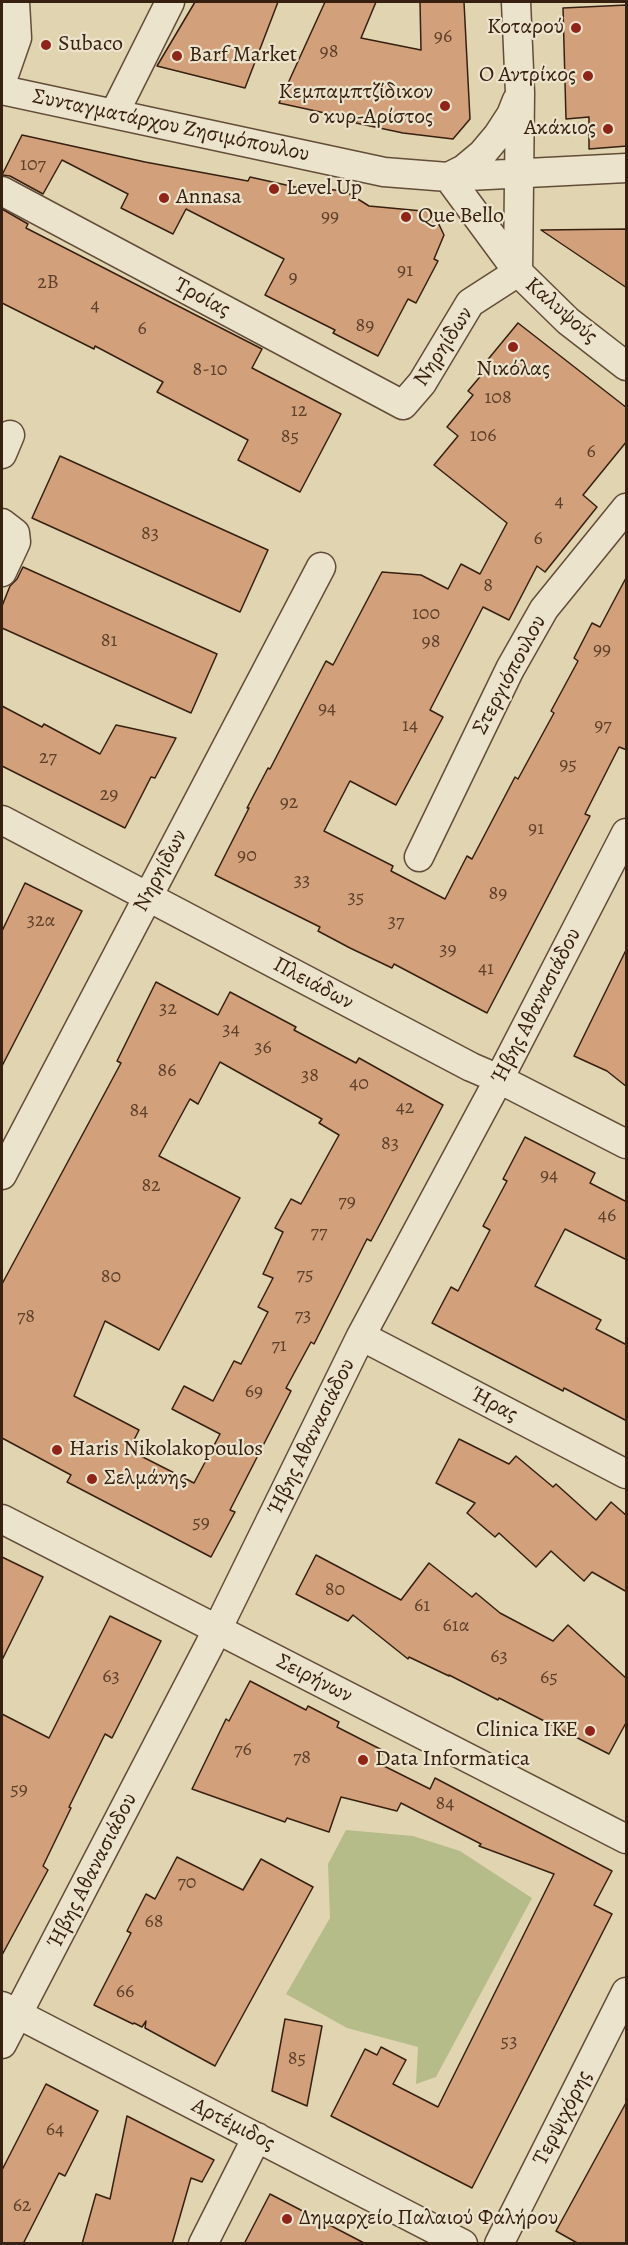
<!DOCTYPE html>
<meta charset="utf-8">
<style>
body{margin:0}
#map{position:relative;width:628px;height:2245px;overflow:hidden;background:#e1d4b1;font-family:Alegreya,serif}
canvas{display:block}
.frame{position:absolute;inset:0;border:3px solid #372010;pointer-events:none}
</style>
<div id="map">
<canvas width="628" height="2245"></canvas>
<div class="frame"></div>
</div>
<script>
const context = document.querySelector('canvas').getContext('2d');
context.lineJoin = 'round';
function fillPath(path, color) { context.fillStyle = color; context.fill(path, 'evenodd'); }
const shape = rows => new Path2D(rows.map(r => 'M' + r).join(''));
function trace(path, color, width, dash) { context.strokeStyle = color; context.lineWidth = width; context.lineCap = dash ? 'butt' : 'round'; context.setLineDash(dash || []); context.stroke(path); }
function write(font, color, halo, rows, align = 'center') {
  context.font = font + ' Alegreya,serif'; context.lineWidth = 4.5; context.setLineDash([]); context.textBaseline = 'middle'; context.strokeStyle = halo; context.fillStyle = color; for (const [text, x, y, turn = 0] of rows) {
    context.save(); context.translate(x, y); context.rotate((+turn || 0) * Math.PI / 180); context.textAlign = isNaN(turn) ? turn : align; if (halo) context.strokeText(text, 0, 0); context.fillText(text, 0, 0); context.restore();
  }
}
const green = shape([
 [346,1830,413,1836,460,1851,532,1898,436,2077,416,2084,418,2047,347,2028,286,1994,330,1918,328,1864]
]);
const building = shape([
 [195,2,278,2,245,88,157,66,195,2],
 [325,2,376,2,361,38,421,50,420,2,464,2,470,119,453,139,403,133,356,123,357,120,279,103,325,2],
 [627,5,627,146,589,149,589,117,566,119,563,8,627,5],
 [22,135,145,162,248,181,250,177,313,191,315,188,345,191,369,206,433,212,444,235,434,259,438,261,416,303,408,299,378,356,333,333,335,330,265,295,284,259,186,209,173,234,121,208,128,194,62,160,43,194,10,176,2,175,22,135],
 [2,209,28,224,26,228,262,349,252,368,341,414,300,492,238,460,248,440,157,392,163,382,95,346,94,349,2,303,2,209],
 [627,229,627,288,541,230,627,229],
 [518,323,627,408,627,441,583,495,597,507,545,572,537,566,509,620,483,607,430,710,443,717,396,805,350,781,324,831,393,866,391,871,445,899,467,856,472,859,515,777,518,779,554,713,551,711,578,661,574,658,592,623,600,627,627,576,627,750,619,747,585,814,590,816,487,1013,394,964,392,968,350,948,318,931,320,927,215,875,249,808,247,808,268,768,270,769,326,661,333,665,382,572,421,575,448,589,461,564,480,574,507,523,434,465,458,436,447,427,473,395,468,391,489,366,485,363,518,323],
 [60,456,268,550,240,612,32,518,60,456],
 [23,567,217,654,191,713,2,628,2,606,10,586,17,579,23,567],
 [2,706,42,727,44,724,100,754,116,725,176,738,155,778,151,777,125,828,2,766,2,706],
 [25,883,82,911,2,1066,2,931,25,883],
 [627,948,627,1087,607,1071,574,1056,627,948],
 [156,982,218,1015,230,992,296,1027,294,1030,356,1063,359,1058,443,1105,371,1241,367,1239,314,1344,311,1342,286,1388,291,1391,230,1510,235,1512,211,1557,67,1482,71,1475,2,1438,2,1284,121,1063,117,1061,156,982],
 [220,1062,322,1119,319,1123,339,1135,301,1204,291,1199,275,1228,283,1232,263,1274,273,1278,258,1307,268,1312,241,1364,234,1361,213,1401,184,1386,172,1409,220,1434,194,1483,129,1450,139,1430,74,1396,105,1321,159,1350,240,1198,159,1156,190,1099,198,1104,220,1062],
 [525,1137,595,1173,590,1183,627,1202,627,1260,565,1229,535,1286,601,1320,596,1329,627,1345,627,1421,564,1388,563,1391,432,1323,451,1287,458,1291,490,1230,483,1226,507,1181,503,1179,525,1137],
 [459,1439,509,1464,516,1456,553,1487,556,1484,596,1520,611,1502,627,1516,627,1592,592,1572,584,1581,551,1551,536,1567,499,1533,495,1537,467,1513,475,1503,436,1483,459,1439],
 [316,1555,401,1600,429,1563,472,1597,476,1593,500,1613,553,1641,568,1625,627,1679,627,1721,609,1754,499,1698,498,1700,449,1675,449,1676,409,1657,408,1659,353,1615,348,1621,296,1594,316,1555],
 [2,1557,43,1577,2,1660,2,1557],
 [110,1616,161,1641,112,1738,105,1734,69,1807,71,1808,43,1866,48,1870,2,1955,2,1714,49,1738,110,1616],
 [250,1681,306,1710,308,1706,339,1722,337,1727,384,1751,378,1763,430,1789,435,1778,612,1871,594,1905,612,1914,472,2188,331,2116,365,2049,377,2055,381,2047,406,2060,393,2084,438,2107,554,1874,479,1846,481,1844,401,1803,397,1811,341,1797,329,1832,287,1818,285,1822,192,1789,226,1719,229,1721,250,1681],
 [177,1857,243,1890,261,1859,313,1887,215,2066,145,2028,146,2021,142,2027,134,2023,133,2024,94,2005,131,1933,127,1931,146,1894,155,1899,177,1857],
 [285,2019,322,2026,307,2106,272,2091,285,2019],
 [46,2084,98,2111,65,2176,59,2173,23,2244,2,2244,2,2170,46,2084],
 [627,2101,627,2244,579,2244,556,2231,627,2101],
 [127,2116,214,2160,202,2182,191,2178,172,2244,82,2244,96,2194,110,2199,127,2116],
 [270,2194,366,2244,244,2244,270,2194]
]);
const minor = shape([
 [516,2,520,93,518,272],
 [2,81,17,38,15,2],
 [2,90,384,172,448,177,626,168],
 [114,114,170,2],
 [450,176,464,169,482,154,498,135,511,115,517,100],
 [448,177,518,272,568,321,626,366],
 [2,191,403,405,422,383,470,303,518,272],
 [2,454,10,435],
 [2,523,15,533,16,542,2,572],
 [2,820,471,1067,499,1079,626,1144],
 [419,857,510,669,544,609,626,508],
 [2,1175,321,567],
 [361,1336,626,1474],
 [2,1519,626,1839],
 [2,2006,463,2244],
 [2,2044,209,1646,361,1336,499,1079,626,833],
 [203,2244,257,2137],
 [499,2244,626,1992]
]);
const markers = [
 [576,28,6,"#8f2418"],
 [46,45,6,"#8f2418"],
 [177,56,6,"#8f2418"],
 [588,76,6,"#8f2418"],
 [445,106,6,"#8f2418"],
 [608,129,6,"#8f2418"],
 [274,189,6,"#8f2418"],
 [164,198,6,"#8f2418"],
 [406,217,6,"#8f2418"],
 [513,347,6,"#8f2418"],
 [57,1450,6,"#8f2418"],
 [92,1479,6,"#8f2418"],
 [590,1731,6,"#8f2418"],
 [363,1760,6,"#8f2418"],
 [287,2219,6,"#8f2418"]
];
const numberNames = [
 ["96",443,37],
 ["98",329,52],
 ["107",33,165],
 ["99",330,217],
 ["91",405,271],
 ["9",293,278],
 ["2Β",48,283],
 ["4",95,306],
 ["89",365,326],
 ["6",142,329],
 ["8-10",210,370],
 ["108",498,398],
 ["12",299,411],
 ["106",483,436],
 ["85",290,437],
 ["6",591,452],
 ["4",559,502],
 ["83",150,534],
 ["6",538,539],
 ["8",488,586],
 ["100",426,614],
 ["81",109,641],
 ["98",431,642],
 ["99",602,650],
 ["94",327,709],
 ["14",410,726],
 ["97",603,726],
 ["27",48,758],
 ["95",568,765],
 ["29",109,795],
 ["92",289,803],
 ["91",536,829],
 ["90",247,856],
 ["33",302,881],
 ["89",498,894],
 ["35",356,898],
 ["32α",41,921],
 ["37",396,922],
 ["39",448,950],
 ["41",486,969],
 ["32",168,1009],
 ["34",231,1030],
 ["36",263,1048],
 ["86",167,1071],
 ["38",310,1076],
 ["40",359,1084],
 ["42",405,1108],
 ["84",139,1111],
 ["83",390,1144],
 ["94",549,1176],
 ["82",151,1186],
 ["79",347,1202],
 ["46",607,1216],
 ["77",319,1233],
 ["75",305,1275],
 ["80",111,1277],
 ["73",303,1316],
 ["78",26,1317],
 ["71",279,1346],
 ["69",254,1392],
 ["59",201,1523],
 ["80",335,1590],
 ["61",422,1606],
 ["61α",456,1626],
 ["63",499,1657],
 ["63",111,1677],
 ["65",549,1678],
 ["76",243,1750],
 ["78",302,1758],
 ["59",19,1790],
 ["84",445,1804],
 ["70",187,1883],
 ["68",154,1922],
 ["66",125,1992],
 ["53",509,2042],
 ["85",297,2059],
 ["64",55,2130],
 ["62",22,2206]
];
const poiNames = [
 ["Κοταρού",564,28,"right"],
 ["Subaco",58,45],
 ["Barf Market",189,56],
 ["Ο Αντρίκος",576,76,"right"],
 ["Κεμπαμπτζίδικον",433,93,"right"],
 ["ο κυρ-Αρίστος",433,118,"right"],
 ["Ακάκιος",596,129,"right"],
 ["Level Up",286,189],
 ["Annasa",176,198],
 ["Que Bello",418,217],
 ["Νικόλας",513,370,"center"],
 ["Haris Nikolakopoulos",69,1450],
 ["Σελμάνης",104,1479],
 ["Clinica ΙΚΕ",578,1731,"right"],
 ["Data Informatica",375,1760],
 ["Δημαρχείο Παλαιού Φαλήρου",299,2219]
];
const streetNames = [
 ["Συνταγματάρχου Ζησιμόπουλου",171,126,12],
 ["Τροίας",202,298,28],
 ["Καλυψούς",561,311,41],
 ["Νηρηίδων",444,347,-57],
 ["Στεργιόπουλου",510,675,-62],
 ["Νηρηίδων",161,871,-62],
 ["Πλειάδων",313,984,28],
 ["Ήβης Αθανασιάδου",537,1006,-63],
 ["Ήρας",494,1405,28],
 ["Ήβης Αθανασιάδου",312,1437,-64],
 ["Σειρήνων",314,1679,27],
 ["Ήβης Αθανασιάδου",93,1871,-63],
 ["Τερψιχόρης",563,2118,-63],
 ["Αρτέμιδος",233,2125,27]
];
fillPath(green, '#b6bc89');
fillPath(building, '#d2a17c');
trace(building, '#372010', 1.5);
trace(minor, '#624d38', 31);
trace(minor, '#ece3cc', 28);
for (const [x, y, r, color] of markers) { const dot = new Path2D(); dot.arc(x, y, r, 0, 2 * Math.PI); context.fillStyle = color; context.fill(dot); trace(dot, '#ece3cc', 2); }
write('20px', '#5e402b', null, numberNames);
write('22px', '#372010', '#ece3cc', poiNames, 'left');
write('22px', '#372010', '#ece3cc', streetNames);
</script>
